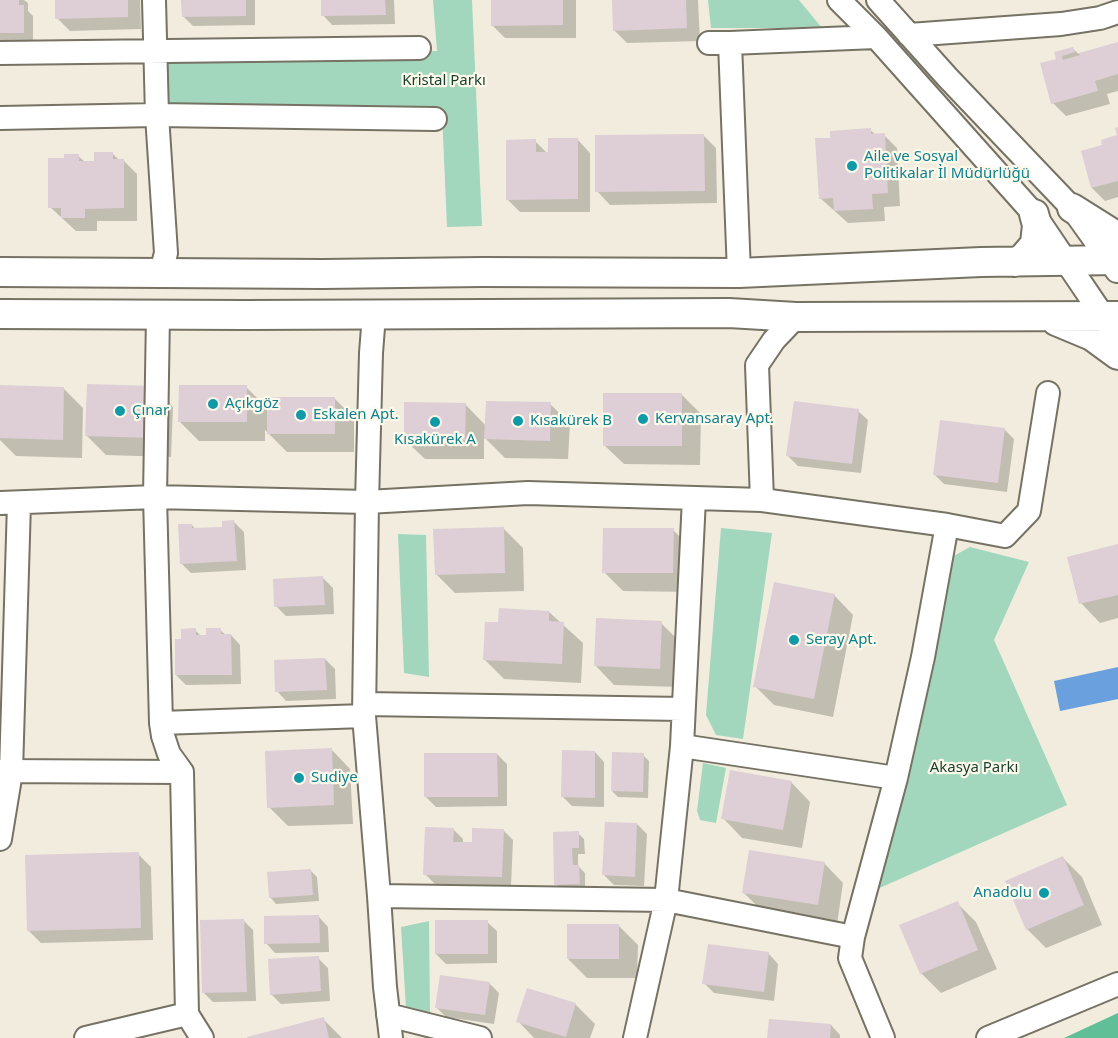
<!DOCTYPE html>
<meta charset="utf-8">
<style>
body{margin:0}
canvas{display:block;background:#f1ecdd}
</style>
<canvas width="1118" height="1038"></canvas>
<script>
const context = document.querySelector('canvas').getContext('2d');
context.lineJoin = 'round';
function fillPath(path, color) { context.fillStyle = color; context.fill(path, 'evenodd'); }
const shape = rows => new Path2D(rows.map(r => 'M' + r).join(''));
function trace(path, color, width, dash) { context.strokeStyle = color; context.lineWidth = width; context.lineCap = dash ? 'butt' : 'round'; context.setLineDash(dash || []); context.stroke(path); }
function write(font, color, halo, rows, align = 'center') {
  context.font = font + ' "Noto Sans",sans-serif'; context.lineWidth = 4.5; context.setLineDash([]); context.textBaseline = 'middle'; context.strokeStyle = halo; context.fillStyle = color; for (const [text, x, y, turn = 0] of rows) {
    context.save(); context.translate(x, y); context.rotate((+turn || 0) * Math.PI / 180); context.textAlign = isNaN(turn) ? turn : align; if (halo) context.strokeText(text, 0, 0); context.fillText(text, 0, 0); context.restore();
  }
}
const green = shape([
 [433,0,472,0,482,226,447,227,442,112,162,104,163,61,437,51],
 [708,0,799,0,822,28,711,28],
 [721,528,772,533,743,739,716,735,706,715],
 [398,534,426,535,429,677,404,673],
 [970,547,1029,562,994,640,1067,805,875,890,950,558],
 [703,763,726,768,716,823,700,820,697,811],
 [429,921,430,1014,406,1008,401,927]
]);
const forest = shape([
 [1118,1013,1118,1038,1064,1038]
]);
const water = shape([
 [1118,667,1118,699,1060,711,1054,681]
]);
const shadow = shape([
 [0,0,24,0,28,3,28,11,33,16,33,42,0,42],
 [57,0,140,0,141,29,70,31,57,18],
 [183,0,255,0,255,25,193,26,183,16],
 [322,0,394,0,395,24,332,25,323,15],
 [492,0,576,0,576,38,505,38,492,25],
 [613,0,698,0,700,41,627,43,614,30],
 [1118,43,1118,91,1107,94,1110,104,1066,116,1053,103,1058,60,1056,53,1073,49,1079,54],
 [870,130,876,135,884,135,897,148,900,206,884,207,885,221,848,223,820,198],
 [703,135,716,148,717,203,610,205,597,191],
 [1118,136,1118,197,1105,201,1092,188,1104,146],
 [577,139,590,153,590,212,520,212,507,199,535,141,549,155],
 [113,154,120,161,124,161,137,174,137,221,97,221,97,231,76,231,50,207,65,159,78,156,85,162,96,162],
 [0,387,64,389,83,408,82,458,16,456,0,440],
 [154,387,173,407,171,457,106,455,86,435],
 [246,387,268,409,334,398,354,418,354,452,287,452,265,430,265,441,199,441,180,422],
 [682,395,701,414,700,465,624,464,604,445],
 [465,404,486,426,550,404,570,423,568,459,505,458,484,437,484,459,425,459,405,440],
 [858,411,868,420,861,473,798,466,788,456],
 [1004,429,1014,439,1007,492,944,484,934,474],
 [234,522,244,532,246,570,191,573,181,563,192,525,196,530,224,528],
 [504,529,523,548,524,591,455,593,436,574],
 [673,530,692,549,692,592,623,591,604,572],
 [1118,546,1118,618,1100,623,1081,603],
 [323,578,333,588,334,614,286,616,276,606],
 [834,595,853,615,833,717,774,705,755,686],
 [549,612,583,643,581,683,504,679,485,660,500,624],
 [661,623,680,642,678,687,614,685,595,665],
 [195,630,202,637,220,630,226,635,231,635,240,645,241,684,186,685,176,675],
 [325,659,335,669,336,699,286,701,277,691],
 [331,749,350,769,353,824,288,826,269,807],
 [595,752,604,762,604,807,572,806,563,797],
 [497,754,507,764,507,806,436,807,426,797],
 [643,755,649,761,648,798,618,797,612,791],
 [791,782,810,802,802,848,742,838,723,818],
 [637,824,647,834,644,886,614,885,604,875],
 [453,829,463,839,463,844,473,844,503,830,513,840,511,886,435,884,425,874],
 [578,833,584,839,585,854,578,854,578,866,585,873,585,890,562,890,556,884],
 [138,854,151,867,153,940,41,943,28,930],
 [1063,858,1082,877,1102,925,1046,948,1027,929],
 [824,863,843,883,837,924,763,912,744,893],
 [311,871,317,877,319,901,276,904,270,897],
 [957,903,976,922,997,969,941,993,921,973],
 [319,917,328,927,329,952,275,953,266,943],
 [244,921,253,930,256,1001,213,1002,204,993],
 [487,922,497,931,497,963,446,964,436,954],
 [618,925,638,945,637,978,587,978,568,959],
 [769,954,778,964,774,1001,714,993,704,983],
 [318,958,328,968,330,1001,281,1004,271,994],
 [489,983,499,993,494,1024,446,1017,436,1007],
 [528,990,576,1005,595,1024,590,1038,534,1038,518,1021],
 [323,1019,342,1038,252,1038],
 [831,1025,840,1035,840,1038,769,1038]
]);
const building = shape([
 [0,0,19,0,19,5,24,5,24,33,0,33],
 [55,0,128,0,128,17,55,19],
 [181,0,246,0,246,16,182,17],
 [321,0,385,0,386,15,321,16],
 [491,0,563,0,563,25,491,26],
 [612,0,686,0,687,28,613,31],
 [1118,42,1118,74,1095,81,1098,91,1051,104,1040,63,1056,59,1054,52,1073,47,1075,52,1062,56,1063,60,1080,55,1079,53],
 [1118,127,1118,181,1091,188,1081,151,1102,145,1101,140,1117,135,1115,128],
 [871,128,871,134,885,133,888,193,872,194,873,209,834,211,833,198,819,199,815,138,830,138,830,131],
 [704,134,705,191,595,192,595,135],
 [548,138,578,138,578,199,506,200,506,140,536,139,536,152,548,152],
 [94,152,113,152,113,159,124,159,124,208,85,209,85,218,61,218,61,208,48,208,48,158,64,158,64,154,79,154,79,161,94,161],
 [87,384,155,386,153,438,85,436],
 [0,385,64,387,63,440,0,438],
 [179,385,247,385,247,422,178,422],
 [603,393,682,393,682,446,603,446],
 [267,397,335,397,335,434,267,434],
 [486,401,551,402,550,441,484,439],
 [794,401,859,409,852,464,786,456],
 [404,402,466,403,465,440,404,440],
 [940,420,1005,428,998,483,933,475],
 [234,520,237,561,180,564,178,524,192,524,192,528,222,527,222,521],
 [504,527,505,573,435,575,433,529],
 [603,528,674,528,673,573,602,573],
 [1118,544,1118,595,1079,604,1067,557],
 [323,576,325,605,274,607,273,579],
 [774,582,835,594,814,699,753,687],
 [499,608,549,611,549,621,564,622,562,664,483,660,485,622,498,622],
 [596,618,662,621,660,669,594,666],
 [196,628,196,635,206,635,206,628,221,628,221,634,231,634,232,675,175,675,175,639,181,639,181,629],
 [325,658,327,690,275,692,274,660],
 [332,748,334,805,267,808,265,751],
 [562,750,595,751,595,798,561,797],
 [612,752,644,753,643,792,611,791],
 [424,753,497,753,498,797,424,797],
 [730,770,792,781,783,830,721,819],
 [605,822,637,823,635,877,602,875],
 [425,827,454,828,453,842,472,842,472,828,504,829,502,877,423,875],
 [579,831,579,848,572,848,573,865,579,865,580,884,554,885,553,832],
 [749,850,825,862,818,905,742,893],
 [139,852,141,928,27,931,25,855],
 [1063,856,1084,905,1026,930,1005,881],
 [311,869,313,895,269,898,267,872],
 [958,901,978,950,920,974,899,925],
 [319,915,320,943,264,944,264,916],
 [244,919,247,992,202,993,200,920],
 [435,920,488,920,488,954,435,954],
 [567,924,619,924,619,959,567,959],
 [708,944,769,952,764,992,702,984],
 [319,956,321,991,270,995,268,959],
 [440,975,490,982,485,1015,435,1008],
 [527,988,576,1003,566,1037,516,1022],
 [324,1017,329,1038,247,1038,247,1037],
 [769,1019,831,1024,830,1038,767,1038]
]);
const minor = shape([
 [154,0,157,115,166,253,161,272],
 [839,0,876,37,1034,214,1118,338],
 [878,0,948,78,1072,208,1117,271],
 [909,35,1061,24,1100,18,1118,12],
 [709,43,730,43],
 [0,53,419,48],
 [0,118,157,115,435,119],
 [739,273,730,43,876,37],
 [158,315,155,497,161,723,163,736,169,754,182,772,187,1014,202,1038],
 [374,315,371,353,367,502,364,716,379,896,385,987,391,1038],
 [762,500,757,365,774,340,796,317],
 [0,503,155,497,367,502,528,493,762,500,947,525,1005,536,1029,511,1048,393],
 [365,704,683,709],
 [161,723,364,716],
 [682,746,896,778],
 [0,771,182,772],
 [0,839,11,772,19,503],
 [379,896,666,900,853,937],
 [388,1015,480,1038],
 [86,1038,187,1014],
 [635,1038,666,900,682,746,694,498],
 [883,1038,850,958,853,937,896,778,923,657,947,525],
 [988,1038,1118,984]
]);
const major = shape([
 [1072,208,1118,237],
 [1015,262,1023,258,1035,244,1037,225,1034,214],
 [0,272,323,274,482,272,739,273,981,262,1118,260],
 [0,314,246,315,729,313,796,317,1118,316],
 [1056,321,1092,336,1118,355]
]);
const markers = [
 [852,166,6,"#0f9aa8"],
 [213,404,6,"#0f9aa8"],
 [120,411,6,"#0f9aa8"],
 [301,415,6,"#0f9aa8"],
 [643,419,6,"#0f9aa8"],
 [518,421,6,"#0f9aa8"],
 [435,422,6,"#0f9aa8"],
 [794,640,6,"#0f9aa8"],
 [299,778,6,"#0f9aa8"],
 [1044,893,6,"#0f9aa8"]
];
const parkNames = [
 ["Kristal Parkı",444,81],
 ["Akasya Parkı",974,768]
];
const cultureNames = [
 ["Aile ve Sosyal",864,157],
 ["Politikalar İl Müdürlüğü",864,174],
 ["Açıkgöz",225,404],
 ["Çınar",132,411],
 ["Eskalen Apt.",313,415],
 ["Kervansaray Apt.",655,419],
 ["Kısakürek B",530,421],
 ["Kısakürek A",435,440,"center"],
 ["Seray Apt.",806,640],
 ["Sudiye",311,778],
 ["Anadolu",1032,893,"right"]
];
fillPath(green, '#a2d7be');
fillPath(forest, '#60bf97');
fillPath(water, '#6ba0de');
fillPath(shadow, '#0003');
fillPath(building, '#deced6');
trace(minor, '#767264', 26);
trace(major, '#767264', 32);
trace(minor, '#fff', 22);
trace(major, '#fff', 28);
for (const [x, y, r, color] of markers) { const dot = new Path2D(); dot.arc(x, y, r, 0, 2 * Math.PI); context.fillStyle = color; context.fill(dot); trace(dot, '#fef9ea', 2); }
write('15px', '#163f2f', '#fef9ea', parkNames);
write('15px', '#0d838f', '#fef9ea', cultureNames, 'left');
</script>
